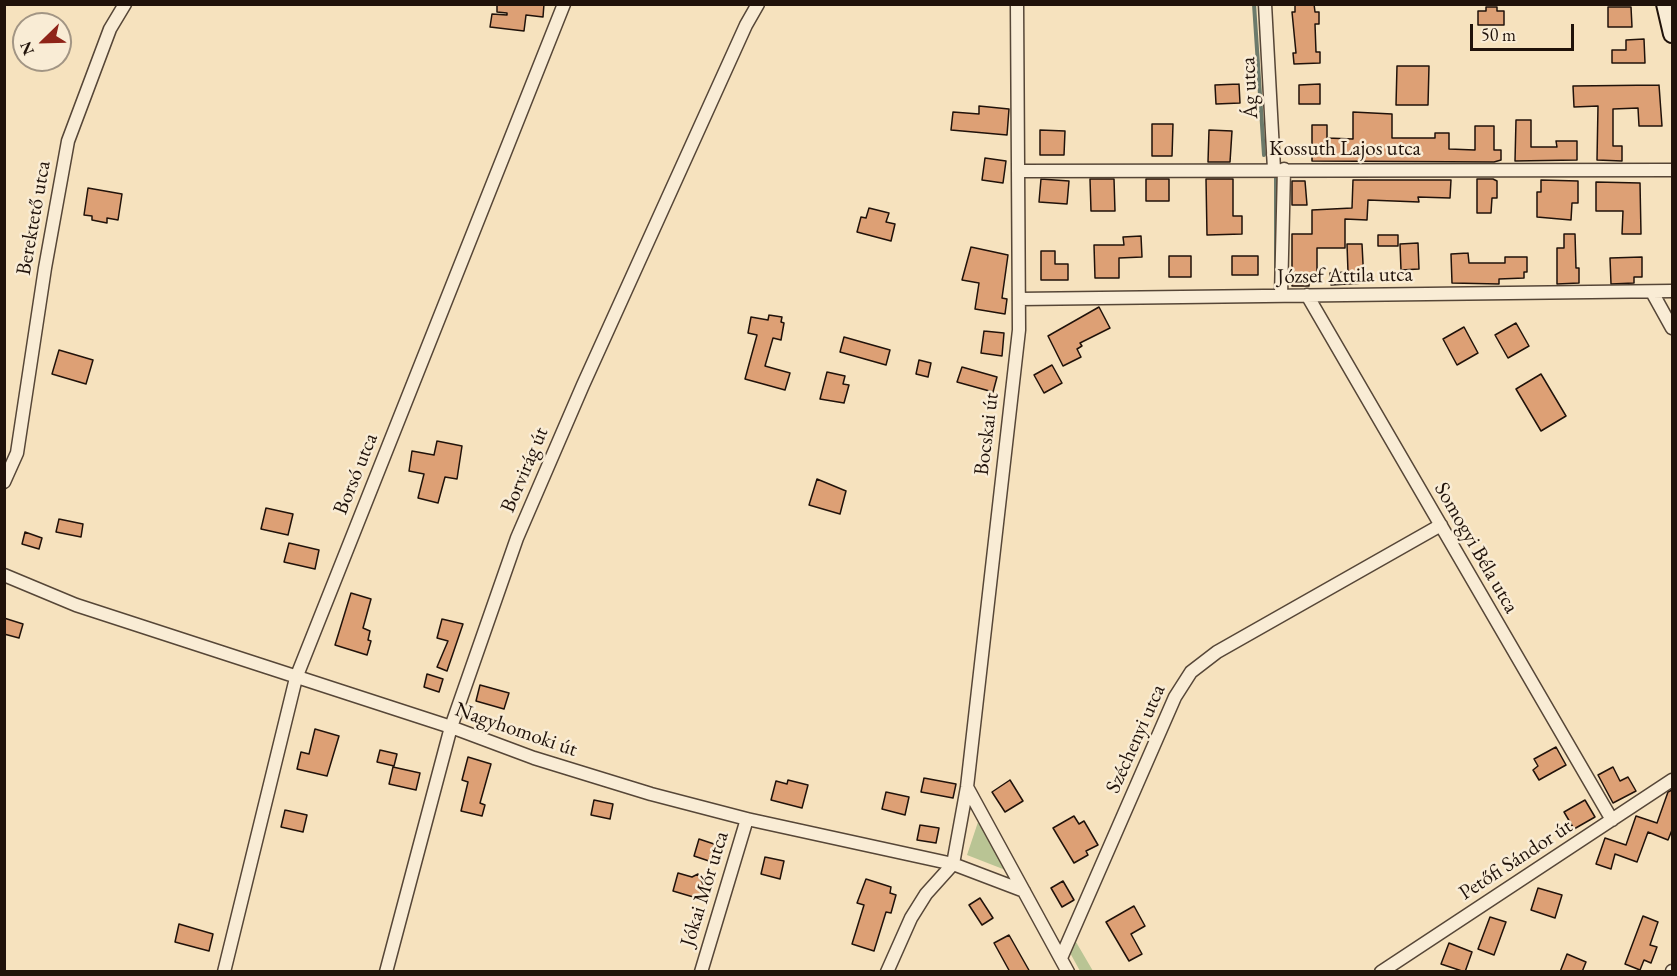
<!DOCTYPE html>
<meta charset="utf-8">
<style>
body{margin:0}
#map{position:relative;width:1677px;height:976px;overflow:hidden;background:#f6e2be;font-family:"EB Garamond",serif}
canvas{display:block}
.frame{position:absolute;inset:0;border:6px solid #20120a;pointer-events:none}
.north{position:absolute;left:12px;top:12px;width:60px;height:60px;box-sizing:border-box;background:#f9ecd5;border:2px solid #a29584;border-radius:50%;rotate:247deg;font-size:16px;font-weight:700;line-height:24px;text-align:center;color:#20120a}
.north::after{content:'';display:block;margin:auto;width:21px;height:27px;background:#8f2418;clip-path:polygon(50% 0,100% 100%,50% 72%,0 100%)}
.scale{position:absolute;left:1470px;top:24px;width:104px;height:27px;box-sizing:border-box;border:3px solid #20120a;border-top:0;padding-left:8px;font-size:18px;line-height:21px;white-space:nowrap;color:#20120a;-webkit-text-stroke:4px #f9ecd5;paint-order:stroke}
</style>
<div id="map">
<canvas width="1677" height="976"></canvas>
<div class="frame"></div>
<div class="north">N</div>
<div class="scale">50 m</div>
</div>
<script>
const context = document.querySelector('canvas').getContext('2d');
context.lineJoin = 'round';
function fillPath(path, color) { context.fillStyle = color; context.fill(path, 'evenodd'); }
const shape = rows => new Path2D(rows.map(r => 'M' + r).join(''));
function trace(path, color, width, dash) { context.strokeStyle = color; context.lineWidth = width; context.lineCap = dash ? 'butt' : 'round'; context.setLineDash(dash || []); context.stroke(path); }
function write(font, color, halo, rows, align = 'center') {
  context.font = font + ' "EB Garamond",serif'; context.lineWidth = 5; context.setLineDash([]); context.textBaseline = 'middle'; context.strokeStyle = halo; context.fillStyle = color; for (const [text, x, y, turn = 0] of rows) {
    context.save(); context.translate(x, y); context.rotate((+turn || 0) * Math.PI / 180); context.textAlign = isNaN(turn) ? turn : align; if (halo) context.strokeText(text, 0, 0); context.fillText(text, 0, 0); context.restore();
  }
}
const green = shape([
 [978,822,1008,871,967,855],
 [1076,942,1093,971,1080,971,1069,951]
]);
const stream = shape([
 [1254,4,1264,155],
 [1276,268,1276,178]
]);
const building = shape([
 [497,4,544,4,543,17,526,15,524,31,490,27,492,14,507,15,507,13,497,12,497,4],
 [1295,4,1314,4,1315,12,1319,12,1319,24,1315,24,1316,52,1320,52,1320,63,1294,64,1293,53,1296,53,1292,12,1295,12,1295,4],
 [1486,7,1497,7,1497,11,1504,11,1504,25,1478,25,1478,11,1486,11,1486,7],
 [1608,7,1631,7,1632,27,1608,27,1608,7],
 [1644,39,1645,63,1612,63,1612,50,1626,50,1626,40,1644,39],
 [1397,66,1429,66,1428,105,1396,105,1397,66],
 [1239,84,1240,103,1216,104,1215,85,1239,84],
 [1320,84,1320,104,1299,104,1299,85,1320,84],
 [1659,85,1662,126,1639,126,1638,108,1613,109,1613,146,1622,146,1622,161,1597,160,1598,106,1574,107,1573,86,1659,85],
 [979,106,1009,109,1007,135,951,130,953,112,979,114,979,106],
 [1353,112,1392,114,1392,138,1435,138,1435,133,1449,133,1449,149,1475,150,1475,126,1494,126,1494,150,1501,150,1501,160,1494,162,1312,161,1312,125,1327,125,1327,138,1353,139,1353,112],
 [1516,120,1531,120,1531,147,1557,147,1556,141,1577,141,1577,160,1515,161,1516,120],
 [1152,124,1173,124,1172,156,1152,156,1152,124],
 [1040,130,1065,131,1064,155,1040,155,1040,130],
 [1209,130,1232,131,1230,162,1208,162,1209,130],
 [985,158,1006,161,1003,183,982,180,985,158],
 [1041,179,1069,181,1067,204,1039,202,1041,179],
 [1090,179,1114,179,1115,211,1091,211,1090,179],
 [1146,179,1169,179,1169,201,1146,201,1146,179],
 [1206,179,1233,179,1233,216,1242,216,1242,234,1207,235,1206,179],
 [1477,179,1493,179,1497,181,1497,198,1492,198,1491,213,1477,213,1477,179],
 [1353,180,1451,180,1450,198,1418,197,1419,202,1368,200,1367,220,1345,219,1345,248,1317,248,1317,282,1309,282,1309,286,1292,286,1292,234,1312,234,1312,210,1352,208,1353,180],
 [1541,180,1578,181,1578,203,1572,203,1571,220,1537,217,1537,192,1541,192,1541,180],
 [1292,181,1305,181,1307,205,1292,205,1292,181],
 [1596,182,1640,183,1641,234,1622,234,1623,211,1596,211,1596,182],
 [88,188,122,194,118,220,107,218,107,223,92,220,92,216,84,215,88,188],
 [869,208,889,213,886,222,895,224,891,241,857,232,861,217,866,218,869,208],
 [1564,234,1575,234,1576,268,1579,268,1579,283,1557,284,1557,248,1564,248,1564,234],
 [1378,235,1398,235,1398,246,1378,246,1378,235],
 [1141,236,1142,257,1119,258,1119,278,1095,278,1094,245,1124,245,1123,237,1141,236],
 [1418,243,1419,269,1401,270,1400,244,1418,243],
 [1347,244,1362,244,1364,283,1331,285,1330,273,1348,272,1347,244],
 [971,247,1008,255,1002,298,1007,299,1005,314,975,309,979,283,962,280,971,247],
 [1041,251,1055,251,1055,264,1068,264,1068,280,1041,280,1041,251],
 [1468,253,1469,263,1505,263,1505,257,1527,257,1527,272,1524,272,1524,278,1499,279,1499,284,1452,283,1451,254,1468,253],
 [1169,256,1191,256,1191,277,1169,277,1169,256],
 [1232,256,1258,256,1258,275,1232,275,1232,256],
 [1642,257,1642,277,1634,277,1634,283,1611,284,1610,258,1642,257],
 [1099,307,1110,328,1080,343,1082,346,1077,349,1081,357,1063,366,1048,336,1099,307],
 [769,315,782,317,781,322,784,323,781,340,773,338,765,366,790,373,785,390,745,379,757,335,748,333,751,317,768,320,769,315],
 [1516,323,1529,346,1508,358,1495,335,1516,323],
 [1464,327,1478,353,1457,365,1443,339,1464,327],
 [984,331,1004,333,1002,356,981,353,984,331],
 [844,337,890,350,886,365,840,352,844,337],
 [59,350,93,360,86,384,52,374,59,350],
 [919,360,931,363,928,377,916,374,919,360],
 [1052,365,1062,383,1044,393,1034,375,1052,365],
 [962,367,997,377,993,392,957,382,962,367],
 [827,372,845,376,843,384,849,385,844,403,820,399,827,372],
 [1541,374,1566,416,1541,431,1516,389,1541,374],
 [437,441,462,446,457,479,445,477,438,503,418,498,424,474,409,471,412,451,434,455,437,441],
 [817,479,846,491,840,514,809,505,817,479],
 [266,508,293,514,288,535,261,529,266,508],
 [59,519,83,524,81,537,56,532,59,519],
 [25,532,42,538,39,549,22,544,25,532],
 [289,543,319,550,315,569,284,562,289,543],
 [351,593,371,599,363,628,370,631,368,640,371,641,367,655,335,645,351,593],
 [4,618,23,624,19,638,4,634,4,618],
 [442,619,463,624,447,671,437,667,448,641,437,638,442,619],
 [427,674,443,679,439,692,424,687,427,674],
 [480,685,509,693,504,709,476,701,480,685],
 [315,729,339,736,327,776,297,769,301,752,309,754,315,729],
 [1556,747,1566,765,1539,780,1533,770,1538,766,1534,759,1556,747],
 [380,750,397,754,394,766,377,762,380,750],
 [468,757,491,764,480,803,485,805,482,816,461,811,468,782,462,780,468,757],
 [393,767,420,773,416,790,389,784,393,767],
 [1613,767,1620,781,1628,777,1636,791,1613,803,1598,775,1613,767],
 [924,778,956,784,953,798,921,792,924,778],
 [788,780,808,785,802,808,771,800,776,781,787,784,788,780],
 [1010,780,1023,801,1005,812,992,792,1010,780],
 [1672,790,1672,830,1668,840,1648,832,1637,862,1615,854,1611,869,1596,864,1605,838,1626,845,1636,816,1657,823,1668,792,1672,790],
 [886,792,909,797,905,815,882,809,886,792],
 [594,800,613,804,610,819,591,815,594,800],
 [1585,800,1595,817,1574,829,1564,812,1585,800],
 [285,810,307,815,303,832,281,827,285,810],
 [1074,816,1079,824,1084,821,1098,845,1086,851,1088,855,1074,863,1053,828,1074,816],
 [920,825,939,828,936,843,917,840,920,825],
 [699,839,717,845,712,862,694,856,699,839],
 [765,857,784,861,780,879,761,874,765,857],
 [678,873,692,877,698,874,704,886,700,899,673,891,678,873],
 [866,879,891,887,890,893,896,895,891,913,886,912,874,951,852,944,864,905,857,903,866,879],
 [1063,881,1074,900,1062,907,1051,888,1063,881],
 [1538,888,1562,895,1555,918,1531,910,1538,888],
 [980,898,993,918,982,925,969,905,980,898],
 [1134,906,1145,926,1131,934,1142,954,1129,961,1106,922,1134,906],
 [1643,916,1658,922,1650,945,1657,947,1651,963,1644,960,1640,970,1625,964,1643,916],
 [1490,917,1506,922,1494,955,1478,949,1490,917],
 [179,924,213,934,209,951,175,942,179,924],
 [1009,935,1030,972,1010,972,994,943,1009,935],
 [1449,943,1472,952,1465,972,1441,964,1449,943],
 [1567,954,1586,962,1582,972,1560,972,1567,954]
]);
const street = shape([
 [1265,4,1274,169],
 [1018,171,1672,170],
 [1652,292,1672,328],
 [1307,295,1612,820],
 [1281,296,1284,169],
 [1019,299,1672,291],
 [4,482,17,453,45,268,68,141,110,29,125,4],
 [4,575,76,605,451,727,534,758,651,794,747,819,953,864,1024,891],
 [967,787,1068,972],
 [1061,958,1175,697,1191,672,1217,652,1441,525],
 [224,972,296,678,564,4],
 [386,972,451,727,517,538,583,385,746,25,758,4],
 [701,972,747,819],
 [887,972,911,918,926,894,953,864,967,787,1019,330,1017,4],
 [1381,972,1672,780],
 [1672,972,1672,971]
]);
const secondary = shape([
 [1665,4,1672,34]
]);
const streetNames = [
 ["Ág utca",1250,88,-93],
 ["Kossuth Lajos utca",1345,149],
 ["Berektető utca",34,218,-80],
 ["József Attila utca",1345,276,-1],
 ["Bocskai út",987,434,-83],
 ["Borvirág út",525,470,-67],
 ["Borsó utca",356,474,-68],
 ["Somogyi Béla utca",1476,548,60],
 ["Nagyhomoki út",516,730,19],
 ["Széchenyi utca",1136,739,-66],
 ["Petőfi Sándor út",1516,860,-33],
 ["Jókai Mór utca",705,889,-73]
];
fillPath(green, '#b9c494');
trace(stream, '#6c7a6b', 4);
fillPath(building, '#dda075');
trace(building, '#20120a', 1.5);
trace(street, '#564637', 15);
trace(secondary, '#20120a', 20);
trace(street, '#f9ecd5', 12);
trace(secondary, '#f9ecd5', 16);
write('21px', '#20120a', '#f9ecd5', streetNames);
</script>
